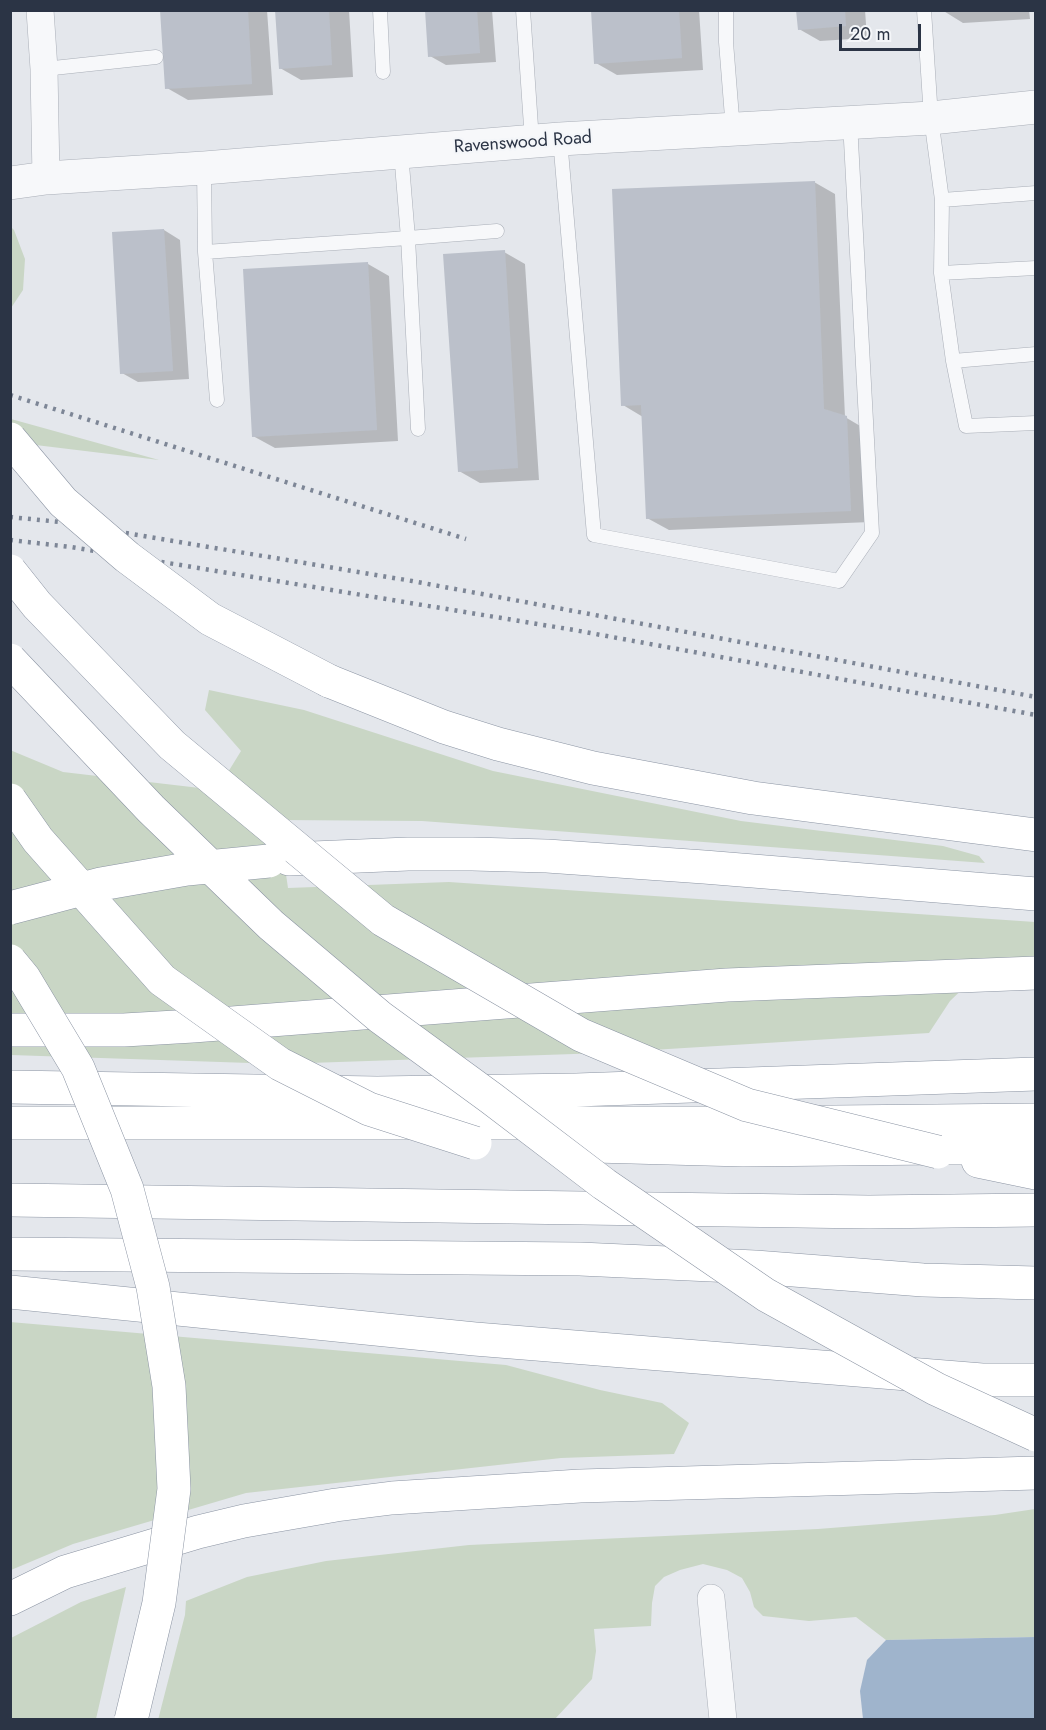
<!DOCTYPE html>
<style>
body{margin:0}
#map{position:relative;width:1046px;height:1730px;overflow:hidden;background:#e4e7ec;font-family:Jost,sans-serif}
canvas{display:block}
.frame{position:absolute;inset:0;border:12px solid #2b3445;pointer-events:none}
.scale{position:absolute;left:839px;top:24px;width:82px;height:27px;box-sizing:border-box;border:3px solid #2b3445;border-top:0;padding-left:8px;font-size:18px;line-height:21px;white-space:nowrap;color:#2b3445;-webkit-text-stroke:4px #f4f6f9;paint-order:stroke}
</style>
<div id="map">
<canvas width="1046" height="1730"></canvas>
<div class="frame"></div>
<div class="scale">20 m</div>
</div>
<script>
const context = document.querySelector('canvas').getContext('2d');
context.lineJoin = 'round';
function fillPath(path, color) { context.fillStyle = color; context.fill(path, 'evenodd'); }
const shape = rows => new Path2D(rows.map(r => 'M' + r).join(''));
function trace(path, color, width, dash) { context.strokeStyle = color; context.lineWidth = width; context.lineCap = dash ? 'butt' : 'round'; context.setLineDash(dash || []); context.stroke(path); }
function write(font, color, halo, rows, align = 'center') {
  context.font = font + ' Jost,sans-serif'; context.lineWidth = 4.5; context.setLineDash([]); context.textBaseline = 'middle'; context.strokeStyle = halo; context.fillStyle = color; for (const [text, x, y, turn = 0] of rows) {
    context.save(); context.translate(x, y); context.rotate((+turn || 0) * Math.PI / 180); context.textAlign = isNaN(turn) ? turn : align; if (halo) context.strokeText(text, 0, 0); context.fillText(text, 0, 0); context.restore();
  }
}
const green = shape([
 [11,227,14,230,25,259,23,290,11,308],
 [11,419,159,460,11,442],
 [209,690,304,710,493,771,741,821,943,846,979,856,985,863,422,821,278,820,288,888,449,882,1035,922,1035,970,974,978,950,1001,929,1033,603,1053,280,1064,11,1055,10,750,63,772,217,790,241,751,205,710],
 [10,1322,506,1365,600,1390,662,1403,689,1423,674,1454,561,1458,246,1493,73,1544,11,1570],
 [1035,1509,1035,1637,886,1640,856,1617,809,1621,763,1616,754,1607,750,1592,742,1578,727,1570,703,1564,680,1570,664,1577,655,1586,652,1603,651,1626,594,1629,596,1651,592,1679,555,1719,158,1720,185,1615,186,1601,247,1577,326,1561,469,1545,818,1529,995,1515],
 [126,1587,96,1719,11,1719,11,1638,81,1602]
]);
const water = shape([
 [1035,1637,1035,1719,863,1719,860,1691,867,1660,886,1640]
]);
const shadow = shape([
 [162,10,267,10,273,95,188,100,167,88],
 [276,10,349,10,353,77,301,80,280,68],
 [426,10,492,10,496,62,446,65,430,56],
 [592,10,699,10,703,70,617,75,596,63],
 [798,10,865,10,867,38,820,41,799,29],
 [1029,10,1030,19,963,23,942,10],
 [814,182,835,194,845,417,867,430,871,522,669,530,647,518,643,417,623,405],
 [164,230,180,240,189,379,138,382,122,373],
 [504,252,525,264,539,480,480,483,459,471],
 [368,264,389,276,398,441,275,448,253,436]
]);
const building = shape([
 [160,10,248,10,252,84,165,89],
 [275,10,329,10,332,65,279,69],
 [425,10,477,10,480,53,428,57],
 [591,10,679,10,682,58,594,64],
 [796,10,845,10,846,26,798,30],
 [815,181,824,409,847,416,851,511,646,519,641,405,621,406,612,189],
 [164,229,173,371,120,374,112,232],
 [505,250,518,468,458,472,443,254],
 [368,262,377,430,252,437,243,269]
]);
const service = shape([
 [380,10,383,72],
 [523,10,532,141],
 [726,10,726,42,733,130],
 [924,10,931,118,942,200,941,273,953,361,966,426,1036,423],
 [44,69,156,57],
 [560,139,594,535,839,581,872,533,850,122],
 [401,152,408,238,497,231],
 [204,168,205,252,217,400],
 [942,200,1036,193],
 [205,252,408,238,418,429],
 [941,273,1036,268],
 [953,361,1036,354]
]);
const minor = shape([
 [40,10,44,69,46,178],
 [711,1598,723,1720]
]);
const tertiary = shape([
 [10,183,46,178,204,168,560,139,931,118,1036,107]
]);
const motorway = shape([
 [329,681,444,727,498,744,593,768,753,798,1036,835],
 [289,859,408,854,472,854,547,856,704,867,1036,894],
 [10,1030,124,1030,193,1026,727,985,1036,973],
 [10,1087,377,1093,576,1090,1036,1074],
 [10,1123,734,1123,1036,1120],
 [557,1145,743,1150,1036,1147],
 [978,1161,1036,1173],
 [10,1200,869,1212,1036,1210],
 [10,1254,580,1259,755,1267,923,1280,1036,1283],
 [10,1292,475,1339,982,1380,1036,1380],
 [10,1599,65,1572,198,1532,244,1521,336,1505,392,1498,580,1486,1036,1473]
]);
const rail = shape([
 [10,395,466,539],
 [10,517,60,522,412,581,1036,697],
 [10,540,71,547,574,630,1036,715]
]);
const motorwayBridge = shape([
 [10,439,63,502,127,557,210,619,329,681],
 [10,571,37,605,172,745,383,920,581,1035,747,1105,938,1152],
 [10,660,151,809,271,925,380,1017,491,1098,604,1184,766,1295,936,1389,1036,1435],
 [10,800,38,840,162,980,280,1064,369,1109,475,1143],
 [10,908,101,884,187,869,269,861],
 [10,961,24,978,78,1068,127,1189,153,1287,169,1386,174,1489,159,1603,131,1720]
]);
const streetNames = [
 ["Ravenswood Road",523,143,-4]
];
fillPath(green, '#c9d6c5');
fillPath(water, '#9fb4cc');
fillPath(shadow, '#0003');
fillPath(building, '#bbc0ca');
trace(service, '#a9aeb7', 15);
trace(minor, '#a9aeb7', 28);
trace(tertiary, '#a9aeb7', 34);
trace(motorway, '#8b94a3', 34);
trace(service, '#f7f8fa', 14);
trace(minor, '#f7f8fa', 27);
trace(tertiary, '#f7f8fa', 33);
trace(motorway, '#fff', 33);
trace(rail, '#7d8696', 4.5, [3, 6]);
trace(motorwayBridge, '#8b94a3', 34, []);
trace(motorwayBridge, '#fff', 33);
write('18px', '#2b3445', '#f4f6f9', streetNames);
</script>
